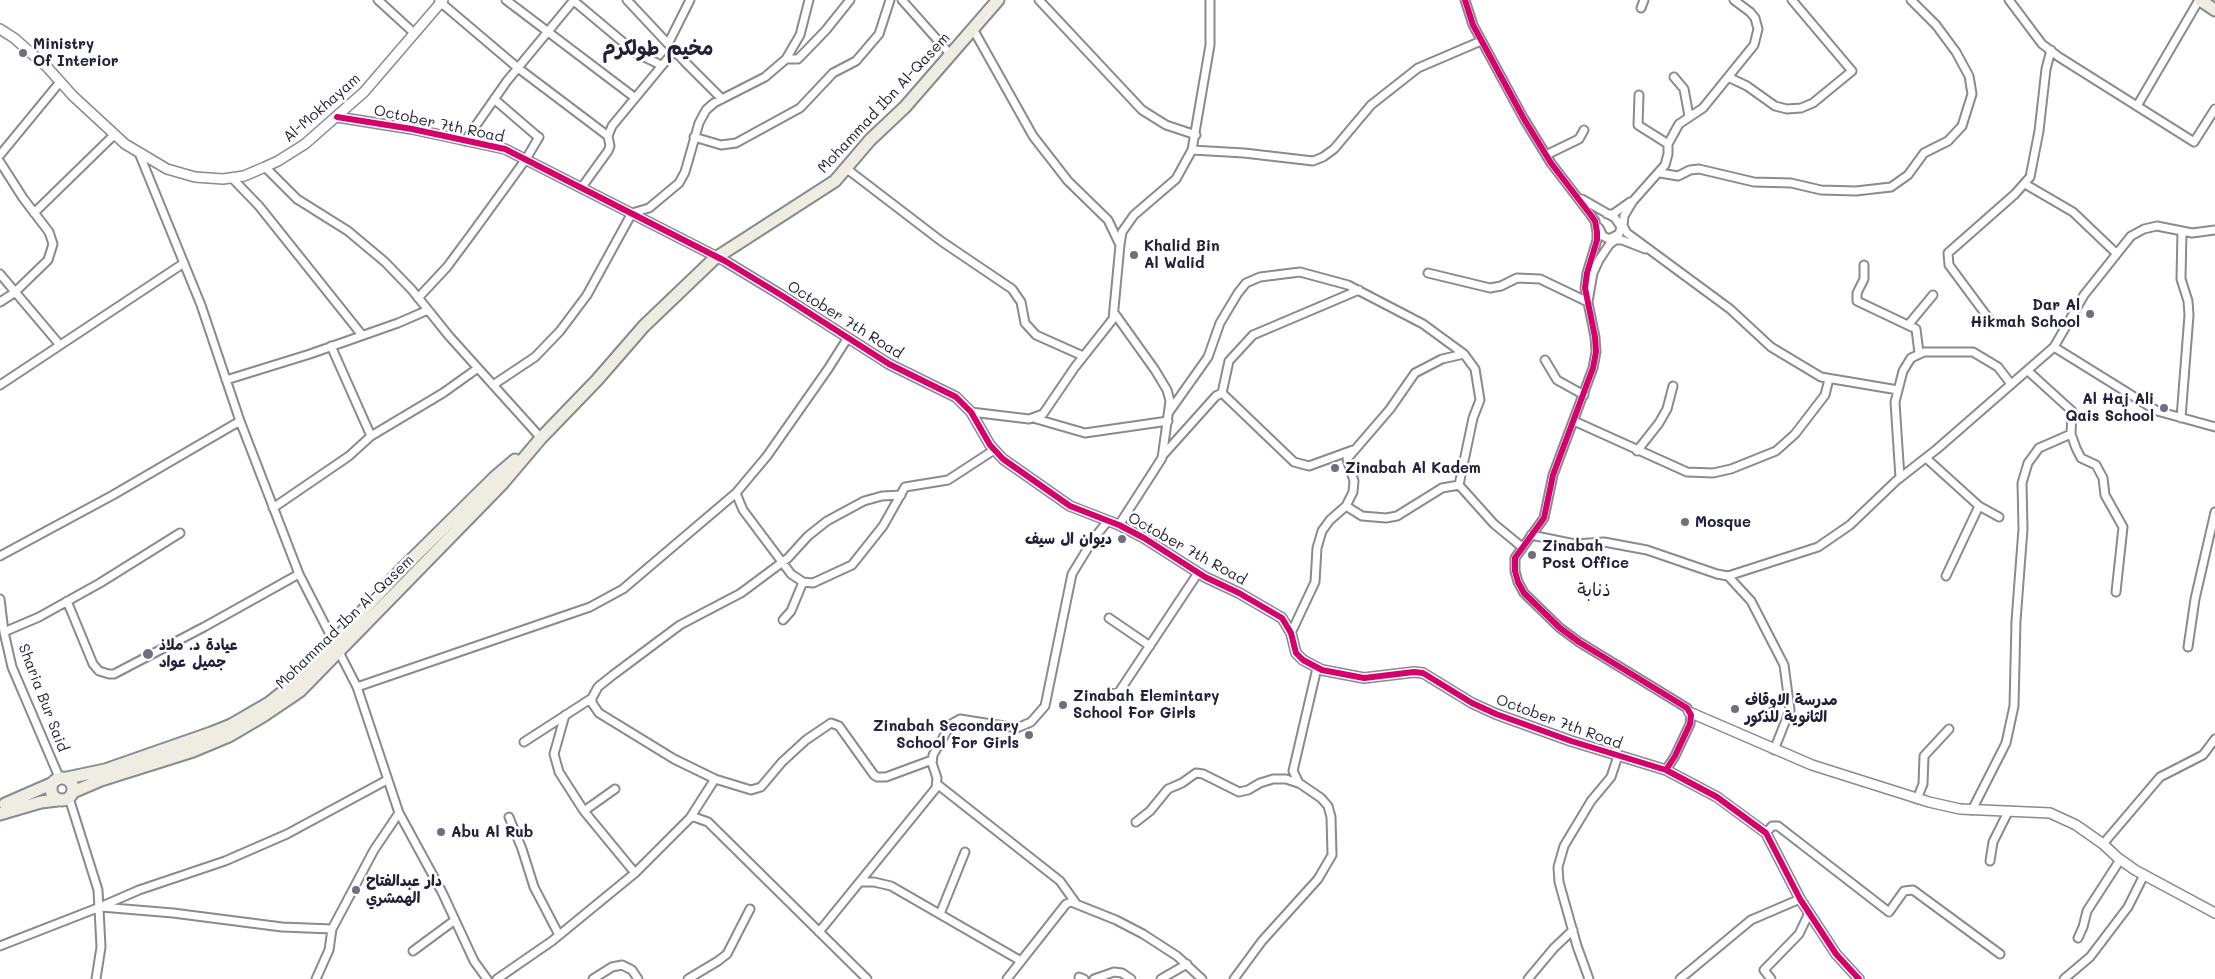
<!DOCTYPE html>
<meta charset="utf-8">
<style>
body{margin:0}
canvas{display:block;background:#fff}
</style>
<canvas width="2215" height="979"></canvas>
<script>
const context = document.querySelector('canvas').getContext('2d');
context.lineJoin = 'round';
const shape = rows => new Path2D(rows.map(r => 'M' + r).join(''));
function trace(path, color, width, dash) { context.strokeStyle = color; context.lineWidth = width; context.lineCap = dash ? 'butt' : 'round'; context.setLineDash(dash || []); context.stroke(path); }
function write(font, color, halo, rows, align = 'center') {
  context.font = font + ' Mali,"Playpen Sans Arabic",sans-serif'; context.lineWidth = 5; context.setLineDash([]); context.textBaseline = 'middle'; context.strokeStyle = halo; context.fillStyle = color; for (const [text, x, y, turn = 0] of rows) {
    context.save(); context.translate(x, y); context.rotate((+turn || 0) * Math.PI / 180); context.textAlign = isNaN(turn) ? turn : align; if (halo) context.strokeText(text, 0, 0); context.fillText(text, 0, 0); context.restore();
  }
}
const minor = shape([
 [378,0,414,33],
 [506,0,634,97],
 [627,0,685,62,722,99],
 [902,0,950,54],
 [1039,0,1142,110,1166,125,1196,135],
 [1465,0,1473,25,1524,119,1551,163,1590,214,1595,221,1597,232,1597,240,1587,273,1585,288,1595,337,1596,352,1593,368,1553,475,1544,518,1515,558,1515,571,1518,582,1524,593,1560,628,1579,642,1687,708,1691,715,1690,724,1675,756,1666,770],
 [1734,0,1750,12,1755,18,1758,29,1754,45,1703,108,1679,124,1668,144,1668,154,1665,165,1633,201,1624,216,1623,226,1627,233,1730,309,1771,347,1821,377,1898,390],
 [2009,0,2042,44,2059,57,2194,142,2215,109],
 [439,1,518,68,608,136],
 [574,1,636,53,661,65],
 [1641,8,1644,0],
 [668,44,690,0],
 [786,59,798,59,826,30,850,0],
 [1674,77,1684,89,1689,116],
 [1728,77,1747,86,1775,106,1787,109,1801,108,1813,103,1852,71,1792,0],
 [1639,95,1638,125,1668,144],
 [494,99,537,136],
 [2137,106,2199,0],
 [694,137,721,145,736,143,800,108,833,73,856,61,879,34,890,0],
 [465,141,507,81,574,0],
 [1192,150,1244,153,1313,161,1323,157,1334,149,1371,105,1418,68,1481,41],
 [139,153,201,305,240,421,299,574,357,687,399,813,442,892,474,961,487,979],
 [0,155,60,82],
 [1546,155,1579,139,1584,130],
 [0,162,23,198,49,232,53,244,48,260,14,293,0,302],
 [265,167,297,199,348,231,385,262,412,290,449,336,541,438],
 [847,169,941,241,1012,289,1021,302,1025,323,1036,335,1083,356],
 [1660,173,1678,176,1690,170,1699,169,1754,182,1791,183,1821,190,1856,191,1891,187,1908,175,1924,153,1948,141,1962,126,1972,94,1969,76,1956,52,1936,25,1911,0],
 [232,178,259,206,362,335],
 [2025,184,2073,212,2116,253],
 [582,187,608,151,610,146,608,136,612,126,674,51],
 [1582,199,1615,218,1621,227,1619,234,1609,239,1603,236,1599,228],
 [34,213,114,135],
 [1607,214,1613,214,1630,202],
 [1120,245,1122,232,1134,215,1176,179,1192,150,1210,45,1210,0],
 [1864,265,1864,279,1857,293,1857,301,1916,329,1919,353],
 [1428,273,1490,288,1501,286,1517,278,1540,279,1588,302,1593,273,1599,260,1609,245,1615,240,1622,240,1645,249],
 [0,274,60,345],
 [418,298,447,267,473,232,526,159,539,137],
 [1115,314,1155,370,1167,390,1170,401,1162,458,1119,525],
 [1992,323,1949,265,1948,253,2015,194,2030,177,2039,131,2046,69,2051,50],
 [1909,324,1933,295],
 [331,346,371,436],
 [2054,347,2157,411,2215,427],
 [1545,360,1557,380,1584,395],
 [2028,371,2072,411,2071,434,2076,448,2081,458,2096,465,2103,478,2105,495,2123,527,2116,592],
 [226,380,310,354,398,323,428,310],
 [0,385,184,263],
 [493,385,535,357,560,331,587,295,632,213,649,208,679,183,685,172,699,123,706,110,714,103,765,77,786,59,800,35,809,0],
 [1222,393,1229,361,1253,335,1359,290],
 [971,412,1029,419,1043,414,1075,367,1113,319,1120,245,1108,220,1068,181,1033,136,973,29],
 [1169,412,1208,357,1220,323,1238,293,1246,283,1260,277,1300,272,1348,285,1423,324,1464,354],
 [1033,418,1085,433,1168,421],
 [2181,418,2189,315,2188,301,2181,279,2182,231],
 [1574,421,1687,472,1713,473,1731,469,1776,451,1795,434,1825,395,1829,379],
 [1637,451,1659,423,1667,409,1673,386],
 [1164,454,1216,396,1222,393,1294,462,1309,466,1353,450],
 [1926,458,1979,506,1999,517],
 [1900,478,1895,402,1903,371,1911,358,1924,352,1973,352,1998,367,2011,384],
 [736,493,743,510,791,574,803,582,813,583,852,565,883,526,905,487,948,480,994,450],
 [901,495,882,496,864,501,827,521,808,536,788,558,741,593,680,625,613,675,598,687,592,698,592,703,599,713,674,759,715,779,751,790,761,787,782,762,806,740,831,723,839,726,874,775,877,777,886,777,932,760],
 [1346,506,1362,516,1386,518,1397,516,1442,488,1459,485],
 [273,508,349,456,371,436,443,393,478,368],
 [1531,535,1575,544,1604,542,1647,550,1717,574,1728,576,1818,547,1850,525,1896,481,1937,449,2054,347,2084,295,2131,236,2144,229,2157,226,2192,233,2215,230],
 [0,556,113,495,240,421],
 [1728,576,1751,601,1784,665,1790,710,1774,750],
 [1946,576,1979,506],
 [0,599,4,632,12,667,59,777],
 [67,601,93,664,99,671,109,674,114,674,204,627,299,574],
 [1109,618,1150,646],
 [783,620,791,611,803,582],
 [4,632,39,617,100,583,180,533],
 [1291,633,1315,582,1317,548,1322,531,1330,520,1346,506,1353,492,1354,481,1347,459,1390,409,1415,373,1442,359,1464,354,1475,369,1480,400,1473,418,1459,485,1494,524,1522,547],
 [2188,647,2195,599,2215,512],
 [357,687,590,607,623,589,736,493,767,456,828,369,847,339],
 [1104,696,1119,692,1198,573],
 [565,715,554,754,559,772,584,811,635,873],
 [524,742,592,698],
 [937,784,1060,881,1075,902],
 [69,798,98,890,101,947,96,979],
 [1917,799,1923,784,1924,756,1949,729],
 [1972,810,2006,743,2014,706,2016,621,2023,529,2022,483,2028,463,2039,448,2071,434],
 [584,811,615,789],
 [509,817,522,849,534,887,559,935],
 [690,818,715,779],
 [1136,822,1150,811,1168,789,1182,783,1196,773,1203,774,1239,792,1248,790,1260,783,1273,779,1286,779,1298,783],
 [1766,833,1772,826,1778,826,1889,912,1904,891,1913,890,2000,954],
 [2103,844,2160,777,2203,755,2215,739],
 [1990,861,1993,842,2008,812],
 [860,882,874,882,891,886,1021,961],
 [101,907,173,913,282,927,332,929],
 [940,914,965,852],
 [819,932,936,788,937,778,932,763,933,755,951,724,960,719,1017,728,1031,722,1045,706,1072,574,1094,538,1108,521],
 [2078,938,2083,927,2087,911,2120,860],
 [0,946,100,907,139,890,225,861,287,834,387,780],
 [413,951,455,920],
 [1079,977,1084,979],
 [316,979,329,950,332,929,374,850,399,813],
 [497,979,552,941,635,873,690,818,694,817,708,822,867,979],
 [593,979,612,967,622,965,632,970,638,979],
 [688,979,718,961,727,954,750,909],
 [1007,979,1066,904,1071,902,1116,920,1143,934,1177,956,1202,979],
 [1094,979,1114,972,1122,973,1131,979],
 [1161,979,1187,964],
 [1234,979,1262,941,1318,879,1332,855,1331,817,1328,806,1321,798,1299,783,1293,771,1317,668],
 [1528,979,1554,948,1573,930],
 [1589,979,1577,946,1559,882,1558,867,1564,846,1591,801,1611,777,1618,756],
 [1680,979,1751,920,1800,899],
 [1771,979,1764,970,1799,934,1809,913],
 [2064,979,2090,957,2128,907,2144,875]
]);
const tertiary = shape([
 [0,29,14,38,47,67,73,96,125,144,167,169,195,177,223,179,244,176,265,167,278,161,305,144,364,92,443,0],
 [337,117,412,129,505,149,725,261,781,295,889,364,956,397,971,412,990,445,1003,459,1070,506,1119,525,1144,538,1205,577,1239,593,1282,618,1291,633,1296,653,1303,660,1322,670,1364,678,1414,672,1423,673,1472,703,1496,714,1571,741,1666,770,1717,797,1766,833,1800,899,1836,954,1859,979],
 [1689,712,1812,765,1929,802,1960,809,2050,813,2076,825,2103,844,2118,858,2135,870,2215,913]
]);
const primary = shape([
 [2200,0,2215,10],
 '51 789a11 11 0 1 1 22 0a11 11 0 1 1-22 0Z',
 [67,778,105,770,211,733,231,725,269,703,298,680,404,567,494,478,515,460],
 [73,792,101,780,193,751,229,736,263,716,300,691,502,484,541,438,597,380,644,326,714,259,835,181,870,140,905,107,998,0],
 [5,804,51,784],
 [0,814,41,802,58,800]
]);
const cycleway = shape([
 [1465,0,1473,25,1524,119,1551,163,1590,214,1595,221,1597,232,1597,240,1587,273,1585,288,1595,337,1596,352,1593,368,1553,475,1544,518,1515,558,1515,571,1518,582,1524,593,1560,628,1579,642,1687,708,1691,715,1690,724,1675,756,1666,770],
 [337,117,412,129,505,149,725,261,781,295,889,364,956,397,971,412,990,445,1003,459,1070,506,1119,525,1144,538,1205,577,1239,593,1282,618,1291,633,1296,653,1303,660,1322,670,1364,678,1414,672,1423,673,1472,703,1496,714,1571,741,1666,770,1717,797,1766,833,1800,899,1836,954,1859,979]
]);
const markers = [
 [23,53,5,"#6f6f80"],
 [1134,255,5,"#6f6f80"],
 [2090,314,5,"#6f6f80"],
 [2164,408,5,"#6f6f80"],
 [1335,468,5,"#6f6f80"],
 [1685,522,5,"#6f6f80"],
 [1122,539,5,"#6f6f80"],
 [1532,555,5,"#6f6f80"],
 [148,654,6,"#6f6f80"],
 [1063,705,5,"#6f6f80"],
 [1735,709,5,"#6f6f80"],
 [1029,735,5,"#6f6f80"],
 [441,832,5,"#6f6f80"],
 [356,890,5,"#6f6f80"]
];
const poiNames = [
 ["Ministry",33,44],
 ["Of Interior",33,61],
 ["Khalid Bin",1144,246],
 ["Al Walid",1144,263],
 ["Dar Al",2080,305,"right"],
 ["Hikmah School",2080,322,"right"],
 ["Al Haj Ali",2154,399,"right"],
 ["Qais School",2154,416,"right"],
 ["Zinabah Al Kadem",1345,468],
 ["Mosque",1695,522],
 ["ديوان ال سيف",1112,539,"right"],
 ["Zinabah",1542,546],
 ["Post Office",1542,563],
 ["عيادة د. ملاذ",159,645],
 ["جميل عواد",159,662],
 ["Zinabah Elemintary",1073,696],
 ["School For Girls",1073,713],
 ["مدرسة الاوقاف",1745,700],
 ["الثانوية للذكور",1745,717],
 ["Zinabah Secondary",1019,726,"right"],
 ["School For Girls",1019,743,"right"],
 ["Abu Al Rub",451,832],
 ["دار عبدالفتاح",366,881],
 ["الهمشري",366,898]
];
const streetNames = [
 ["Mohammad Ibn Al-Qasem",884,103,-47],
 ["Al-Mokhayam",322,108,-41],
 ["October 7th Road",439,124,12],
 ["October 7th Road",845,320,32],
 ["October 7th Road",1187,549,29],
 ["Mohammad Ibn Al-Qasem",345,622,-44],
 ["Sharia Bur Said",43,698,69],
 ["October 7th Road",1559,722,20]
];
const quarterNames = [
 ["ذنابة",1594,590]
];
const districtNames = [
 ["مخيم طولكرم",658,49]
];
trace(minor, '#8a8a8f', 11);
trace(tertiary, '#8a8a8f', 12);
trace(primary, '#8a8a8f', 15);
trace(minor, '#fff', 7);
trace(tertiary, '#fff', 9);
trace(primary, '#efede1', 11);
trace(cycleway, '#d6006c', 6);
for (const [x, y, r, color] of markers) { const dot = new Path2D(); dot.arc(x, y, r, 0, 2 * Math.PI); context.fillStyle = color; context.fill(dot); trace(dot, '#fff', 2); }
write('bold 15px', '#22223b', '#fff', poiNames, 'left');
write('15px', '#22223b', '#fff', streetNames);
write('18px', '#22223b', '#fff', quarterNames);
write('bold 20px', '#22223b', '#fff', districtNames);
</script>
